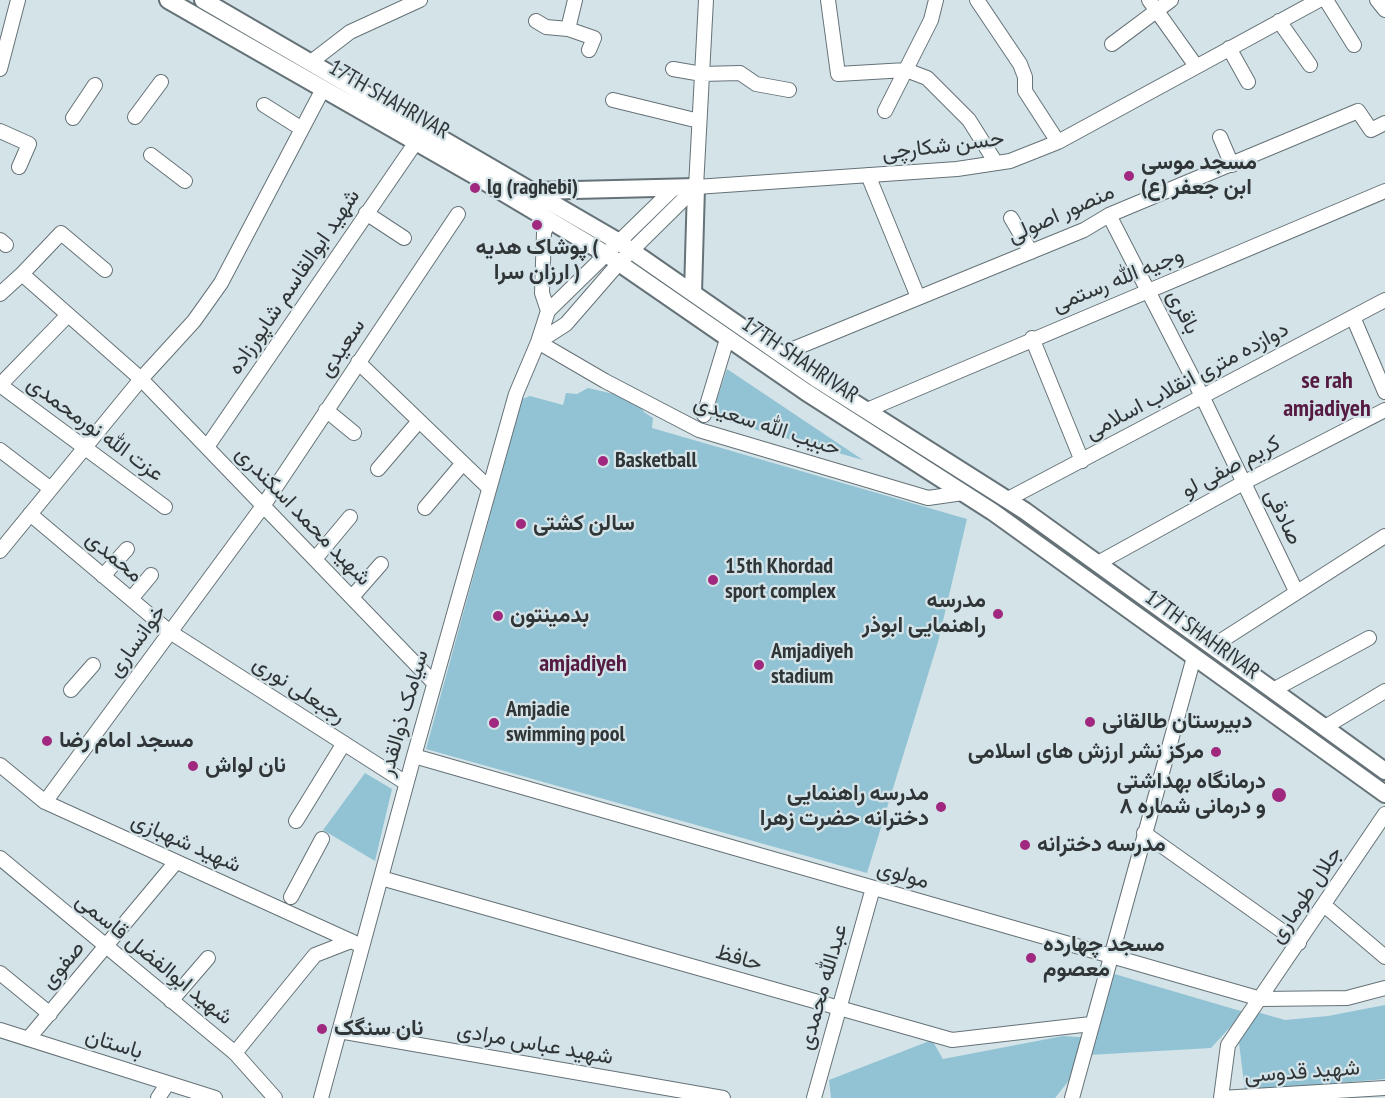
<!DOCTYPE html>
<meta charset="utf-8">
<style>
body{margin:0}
canvas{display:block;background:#d4e3e8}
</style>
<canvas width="1385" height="1098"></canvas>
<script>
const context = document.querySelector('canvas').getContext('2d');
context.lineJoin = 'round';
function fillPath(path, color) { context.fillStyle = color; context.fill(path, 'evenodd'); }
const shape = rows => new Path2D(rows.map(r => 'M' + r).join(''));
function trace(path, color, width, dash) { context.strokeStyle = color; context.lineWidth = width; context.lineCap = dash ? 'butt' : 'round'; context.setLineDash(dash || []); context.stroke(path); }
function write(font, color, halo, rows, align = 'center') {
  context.font = font + ' "PT Sans Narrow",Vazirmatn,sans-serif'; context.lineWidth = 4.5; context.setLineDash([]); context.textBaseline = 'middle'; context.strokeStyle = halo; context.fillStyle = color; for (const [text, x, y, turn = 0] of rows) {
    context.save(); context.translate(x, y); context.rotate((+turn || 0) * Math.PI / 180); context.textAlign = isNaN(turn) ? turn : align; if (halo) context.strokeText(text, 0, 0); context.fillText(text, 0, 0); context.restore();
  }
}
const green = shape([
 [727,369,863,460,711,417],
 [588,388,635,399,644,412,653,418,652,428,967,519,938,642,867,873,426,749,522,399,530,396,563,405,566,393,577,394],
 [365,773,392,789,375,861,323,830],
 [1111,973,1244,1012,1211,1048,1089,1055,1055,1098,831,1098,829,1080,932,1040,943,1059,1063,1036,1094,1038],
 [1385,1005,1385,1079,1245,1091,1239,1043,1257,1012,1285,1020,1328,1016]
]);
const minor = shape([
 [828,0,838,74,906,70,927,78,969,120,996,163],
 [977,0,1020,64,1025,77,1025,91,1058,142],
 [1149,0,1196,66],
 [1326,0,1354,45],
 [1377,0,1385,10],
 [536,21,546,27,568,29,594,38,589,50],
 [1279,21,1310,65],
 [568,29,575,0],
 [1112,44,1171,0],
 [1229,48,1248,82],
 [311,62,350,32,420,0],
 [0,69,18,0],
 [673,69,702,74,740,73,756,84,789,90],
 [613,100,699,121],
 [264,105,302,129],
 [885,111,931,20,936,0],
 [135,117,161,82],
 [73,118,95,85],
 [0,131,29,144,19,167],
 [1220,137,1232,165],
 [151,155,185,181],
 [868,175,918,297],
 [696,187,706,0],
 [366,213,404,238],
 [1109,215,1202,396,1296,591],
 [1011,218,1031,252],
 [0,240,6,245],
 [22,274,61,233,105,270],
 [0,294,22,274,141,379,434,683],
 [548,311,542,293,544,233,549,219],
 [1353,317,1385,392],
 [1032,338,1082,461],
 [538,342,566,324,619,263,696,187,957,169,1010,161,1058,142,1319,0],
 [538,342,605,381,699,430,928,498,963,493],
 [781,354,1084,230,1109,215,1358,111,1371,130,1385,123],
 [358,362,489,488],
 [0,385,165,507],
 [0,385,68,315],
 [326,410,354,433],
 [867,410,1385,191],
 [704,415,727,339],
 [207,447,416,142],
 [0,450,51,489],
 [378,469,419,421],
 [1008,499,1385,300],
 [425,508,463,463],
 [30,514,170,632,406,783],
 [0,551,141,379,194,321,221,283,323,89],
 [315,559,350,517],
 [1098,563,1243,483,1385,410],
 [103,576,127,549],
 [352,597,381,564],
 [131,599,151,575],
 [1213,646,1385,536],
 [71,690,93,665],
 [1273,690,1369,638],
 [1325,727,1385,691],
 [414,756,1261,999,1347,998,1385,988],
 [0,765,45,802,362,946],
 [45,802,263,506,458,214],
 [296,821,344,743],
 [1144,833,1299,943],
 [0,858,235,1053,275,1098],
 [381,878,952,1040,1091,1024],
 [291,897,322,839],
 [1324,905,1385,957],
 [0,973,50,1014],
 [171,1001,208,958],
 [0,1030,215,1098],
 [339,1031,723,1098],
 [28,1039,176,862],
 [235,1053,315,955,351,941],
 [158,1098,168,1083],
 [321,1098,414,756,516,394,538,342,548,311,675,187],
 [814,1098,873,888],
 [1072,1098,1194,657],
 [1221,1098,1228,1045,1385,814],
 [1221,1098,1385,1088]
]);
const major = shape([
 [168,0,472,174,606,254,806,392,993,512,1385,794],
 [203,0,619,242,815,378,1025,511,1385,771],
 [535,191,696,187,693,293]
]);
const markers = [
 [1129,176,6,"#a1287f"],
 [475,188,6,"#a1287f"],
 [537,225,6,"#a1287f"],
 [603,461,6,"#a1287f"],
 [521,524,6,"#a1287f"],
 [713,580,6,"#a1287f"],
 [998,614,6,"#a1287f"],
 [498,616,6,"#a1287f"],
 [759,665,6,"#a1287f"],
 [1090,722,6,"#a1287f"],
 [494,723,6,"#a1287f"],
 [47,741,6,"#a1287f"],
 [1216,752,6,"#a1287f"],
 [193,766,6,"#a1287f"],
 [1279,795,8,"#a1287f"],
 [941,807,6,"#a1287f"],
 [1025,845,6,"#a1287f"],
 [1031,958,6,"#a1287f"],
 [322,1029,6,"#a1287f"]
];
const streetNames = [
 ["17TH SHAHRIVAR",389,100,30],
 ["حسن شکارچی",943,146,-7],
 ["منصور اصولی",1061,214,-24],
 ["وجیه الله رستمی",1118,280,-22],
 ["شهید ابوالقاسم شاپورزاده",294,282,-56],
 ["باقری",1183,312,63],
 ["سعیدی",342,348,-56],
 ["17TH SHAHRIVAR",800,360,34],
 ["دوازده متری انقلاب اسلامی",1187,381,-28],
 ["حبیب الله سعیدی",767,426,18],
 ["عزت الله نورمحمدی",95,429,36],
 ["کریم صفی لو",1231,467,-28],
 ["شهید محمد اسکندری",303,516,46],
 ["صادقی",1283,517,64],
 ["محمدی",114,557,40],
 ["17TH SHAHRIVAR",1202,635,36],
 ["خوانساری",137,641,-54],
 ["رجبعلی نوری",299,690,33],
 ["سیامک ذوالقدر",404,713,-74],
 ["شهید شهبازی",186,843,24],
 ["مولوی",903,875,16],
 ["جلال طوماری",1306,895,-56],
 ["حافظ",739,958,16],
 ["شهید ابوالفضل قاسمی",154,959,39],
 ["صفوی",63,965,-50],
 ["عبدالله محمدی",823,987,-74],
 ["باستان",114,1044,17],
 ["شهید عباس مرادی",535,1044,10],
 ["شهید قدوسی",1302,1072,-4]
];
const poiNames = [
 ["مسجد موسی",1141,163],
 ["ابن جعفر (ع)",1141,188],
 ["lg (raghebi)",487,188],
 ["پوشاک هدیه (",537,248,"center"],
 ["ارزان سرا )",537,273,"center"],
 ["Basketball",615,461],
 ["سالن کشتی",533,524],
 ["15th Khordad",725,567],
 ["sport complex",725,592],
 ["مدرسه",986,601,"right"],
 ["راهنمایی ابوذر",986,626,"right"],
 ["بدمینتون",510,616],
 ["Amjadiyeh",771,652],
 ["stadium",771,677],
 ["Amjadie",506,710],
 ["swimming pool",506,735],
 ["دبیرستان طالقانی",1102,722],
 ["مسجد امام رضا",59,741],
 ["مرکز نشر ارزش های اسلامی",1204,752,"right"],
 ["نان لواش",205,766],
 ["درمانگاه بهداشتی",1266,782,"right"],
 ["و درمانی شماره ۸",1266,807,"right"],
 ["مدرسه راهنمایی",929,794,"right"],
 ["دخترانه حضرت زهرا",929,819,"right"],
 ["مدرسه دخترانه",1037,845],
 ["مسجد چهارده",1043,945],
 ["معصوم",1043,970],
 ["نان سنگک",334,1029]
];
const neighbourhoodNames = [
 ["se rah",1327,381],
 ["amjadiyeh",1327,409],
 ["amjadiyeh",583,664]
];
fillPath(green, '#91c3d4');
trace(minor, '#657277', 16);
trace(major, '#657277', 20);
trace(minor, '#fff', 14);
trace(major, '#fff', 16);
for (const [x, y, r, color] of markers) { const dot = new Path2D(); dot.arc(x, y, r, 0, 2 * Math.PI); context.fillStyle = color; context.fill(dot); trace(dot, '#d4e3e8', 2); }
write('22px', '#303537', '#d4e3e8', streetNames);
write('bold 22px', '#303537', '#d4e3e8', poiNames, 'left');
write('bold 24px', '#541a42', '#d4e3e8', neighbourhoodNames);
</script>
